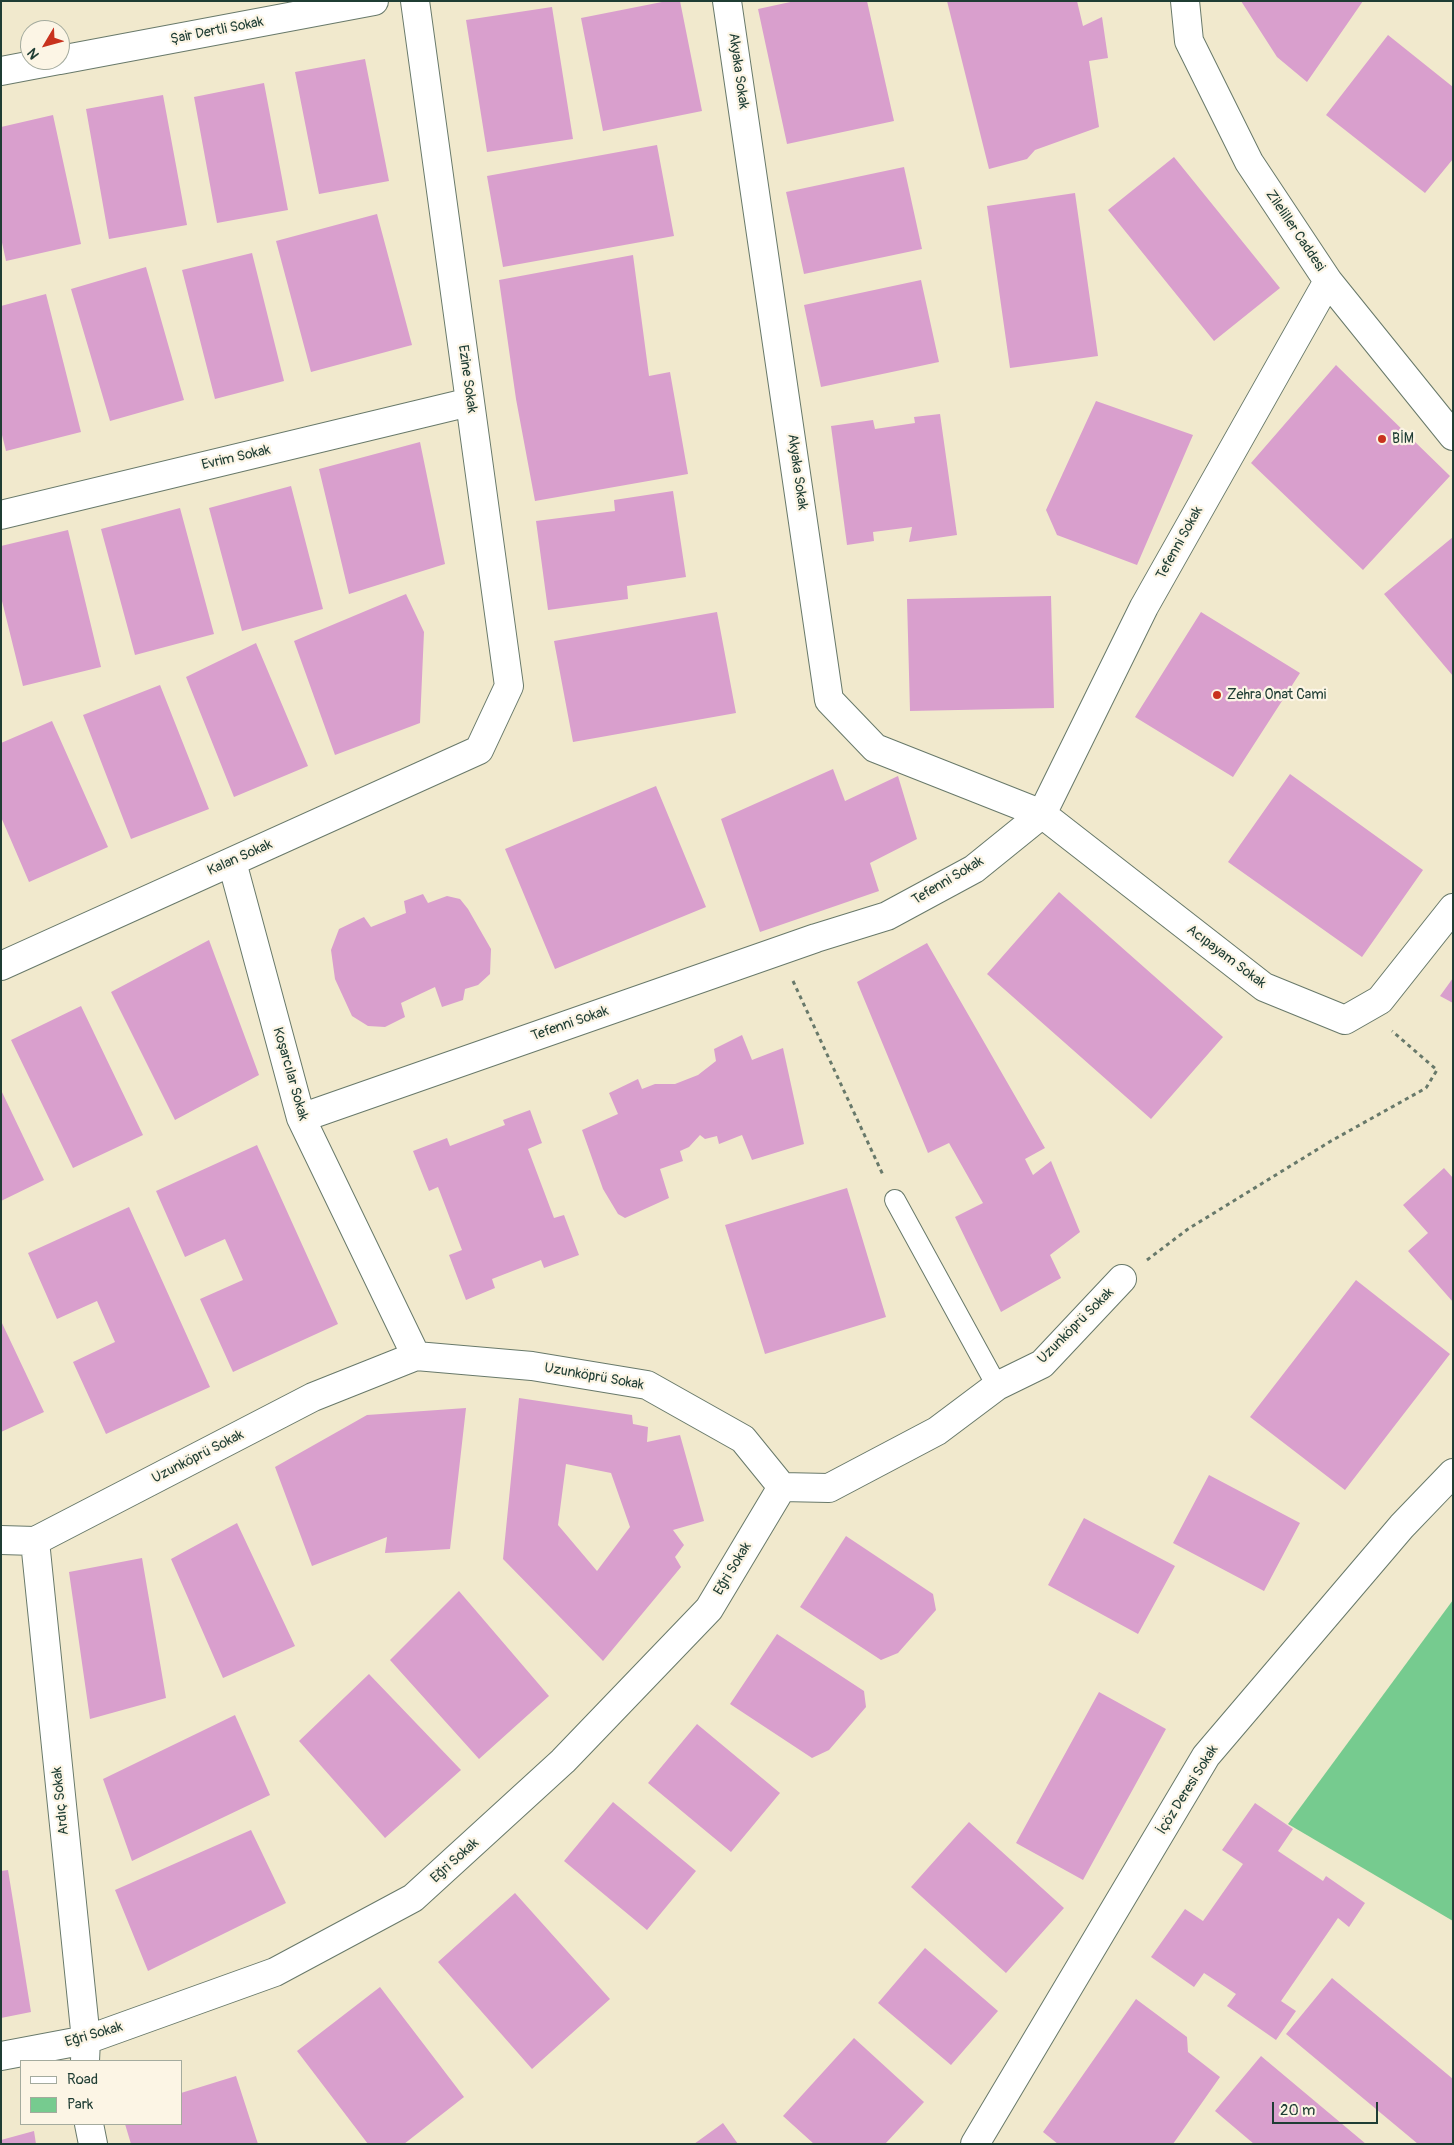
<!DOCTYPE html>
<meta charset="utf-8">
<style>
body{margin:0}
#map{position:relative;width:1454px;height:2145px;overflow:hidden;background:#f1e9cd;font-family:Pangolin,sans-serif}
canvas{display:block}
.frame{position:absolute;inset:0;border:2px solid #1f3d34;pointer-events:none}
.legend{position:absolute;left:20px;top:2060px;width:162px;height:65px;box-sizing:border-box;background:#fcf5e5;border:1px solid #a4ab9e;margin:0;padding:6px 9px;list-style:none;font-size:15px;color:#1f3d34}
.legend li{display:flex;align-items:center;gap:10px;height:25px}
.legend b{width:25px;border:1px solid #a4ab9e}
.north{position:absolute;left:20px;top:20px;width:50px;height:50px;box-sizing:border-box;background:#fcf5e5;border:1px solid #a4ab9e;border-radius:50%;rotate:233deg;font-size:14px;font-weight:700;line-height:20px;text-align:center;color:#1f3d34}
.north::after{content:'';display:block;margin:auto;width:18px;height:22px;background:#c8321e;clip-path:polygon(50% 0,100% 100%,50% 72%,0 100%)}
.scale{position:absolute;left:1272px;top:2102px;width:106px;height:22px;box-sizing:border-box;border:2px solid #1f3d34;border-top:0;padding-left:6px;font-size:15px;line-height:18px;white-space:nowrap;color:#1f3d34;-webkit-text-stroke:4px #fcf5e5;paint-order:stroke}
</style>
<div id="map">
<canvas width="1454" height="2145"></canvas>
<div class="frame"></div>
<ul class="legend">
<li><b style="height:6px;background:#fff"></b>Road</li>
<li><b style="height:14px;background:#76cb8f"></b>Park</li>
</ul>
<div class="north">N</div>
<div class="scale">20 m</div>
</div>
<script>
const context = document.querySelector('canvas').getContext('2d');
context.lineJoin = 'round';
function fillPath(path, color) { context.fillStyle = color; context.fill(path, 'evenodd'); }
const shape = rows => new Path2D(rows.map(r => 'M' + r).join(''));
function trace(path, color, width, dash) { context.strokeStyle = color; context.lineWidth = width; context.lineCap = dash ? 'butt' : 'round'; context.setLineDash(dash || []); context.stroke(path); }
function write(font, color, halo, rows, align = 'center') {
  context.font = font + ' Pangolin,sans-serif'; context.lineWidth = 4.5; context.setLineDash([]); context.textBaseline = 'middle'; context.strokeStyle = halo; context.fillStyle = color; for (const [text, x, y, turn = 0] of rows) {
    context.save(); context.translate(x, y); context.rotate((+turn || 0) * Math.PI / 180); context.textAlign = isNaN(turn) ? turn : align; if (halo) context.strokeText(text, 0, 0); context.fillText(text, 0, 0); context.restore();
  }
}
const green = shape([
 [1453,1600,1453,1921,1288,1824]
]);
const building = shape([
 [667,1,680,1,702,111,603,131,581,18],
 [795,1,867,1,894,121,787,144,758,9],
 [947,1,1077,1,1083,26,1102,17,1108,58,1089,61,1099,127,1035,150,1027,159,989,169],
 [1241,1,1363,1,1307,82,1277,57],
 [552,7,573,139,487,152,466,20],
 [1388,35,1453,87,1453,159,1425,193,1326,115],
 [365,59,389,181,319,194,295,72],
 [264,83,288,210,217,223,194,97],
 [163,95,187,225,109,239,86,109],
 [53,115,81,244,6,261,1,238,1,127],
 [657,145,674,236,503,267,487,176],
 [1174,157,1280,288,1214,341,1108,210],
 [904,167,922,249,804,274,786,192],
 [1075,193,1098,356,1010,368,987,206],
 [377,214,412,345,311,372,276,241],
 [252,253,284,381,215,399,182,270],
 [633,255,649,376,670,372,688,474,535,501,516,399,499,280],
 [146,267,184,400,110,421,71,289],
 [921,280,939,362,821,387,804,305],
 [46,294,81,432,6,451,1,431,1,306],
 [1336,365,1450,476,1363,570,1251,463],
 [1096,401,1193,435,1137,565,1057,535,1046,510],
 [940,414,957,535,909,542,912,527,873,532,874,541,847,545,831,426,873,420,875,429,915,423,914,417],
 [420,442,445,564,349,594,319,469],
 [291,486,323,609,242,631,209,508],
 [673,491,686,577,627,586,628,599,548,610,536,521,615,511,614,500],
 [180,508,214,634,135,655,101,529],
 [68,530,101,667,23,686,1,597,1,546],
 [1453,537,1453,676,1384,594],
 [406,594,424,632,420,723,335,755,294,641],
 [1051,596,1054,708,910,711,907,599],
 [717,612,736,713,573,742,554,641],
 [1201,612,1300,673,1233,777,1135,717],
 [256,643,308,766,234,797,186,677],
 [160,685,209,809,131,839,83,715],
 [52,721,108,847,29,882,1,817,1,743],
 [833,769,845,801,898,776,917,839,870,863,879,891,760,932,721,819],
 [1290,774,1423,870,1362,957,1228,862],
 [656,786,706,907,555,969,505,849],
 [1059,892,1223,1037,1151,1119,987,974],
 [423,894,428,903,447,896,460,899,468,909,491,949,490,974,478,985,465,989,463,1000,442,1007,435,987,401,1003,405,1017,385,1027,368,1026,352,1016,335,979,331,950,339,929,364,917,371,927,406,913,404,901],
 [209,940,259,1075,175,1120,111,992],
 [927,943,1045,1148,1025,1159,1033,1175,1051,1161,1080,1232,1050,1255,1061,1278,1001,1312,955,1217,983,1203,949,1143,928,1153,857,982],
 [1453,978,1453,1003,1440,996],
 [81,1006,143,1135,73,1168,11,1040],
 [742,1035,752,1060,783,1048,804,1144,752,1160,742,1135,719,1144,717,1136,705,1139,700,1135,689,1147,680,1151,683,1161,660,1169,669,1198,625,1218,618,1214,603,1189,582,1130,618,1114,609,1093,638,1079,642,1089,655,1084,675,1084,698,1075,716,1061,714,1049],
 [1,1090,44,1180,1,1201],
 [530,1110,542,1143,528,1149,554,1218,564,1215,579,1255,544,1268,541,1260,492,1279,495,1288,466,1300,449,1255,462,1250,438,1187,429,1191,413,1151,447,1138,450,1146,505,1125,503,1120],
 [257,1145,338,1324,233,1372,200,1299,243,1280,225,1239,185,1257,156,1191],
 [1444,1168,1453,1178,1453,1302,1408,1251,1428,1233,1403,1205],
 [847,1188,886,1317,765,1354,725,1225],
 [129,1207,210,1387,106,1434,73,1362,115,1342,97,1301,57,1319,28,1253],
 [1356,1280,1450,1354,1345,1490,1250,1417],
 [1,1321,44,1412,1,1432],
 [519,1398,632,1415,633,1424,648,1427,647,1442,680,1435,704,1521,673,1530,684,1545,675,1557,681,1567,603,1661,503,1559],
 [566,1464,611,1473,630,1527,597,1571,558,1525],
 [466,1408,450,1549,385,1553,387,1537,312,1566,275,1467,367,1415],
 [1209,1475,1300,1523,1264,1591,1173,1543],
 [1084,1518,1175,1566,1138,1634,1048,1585],
 [237,1523,295,1646,223,1678,171,1559],
 [846,1536,933,1594,936,1610,898,1653,881,1660,800,1607],
 [142,1558,166,1698,90,1719,69,1572],
 [459,1591,549,1696,479,1759,390,1660],
 [777,1634,864,1691,866,1707,829,1750,812,1758,730,1704],
 [369,1674,461,1770,385,1838,299,1741],
 [1099,1692,1166,1729,1083,1880,1016,1843],
 [235,1715,270,1795,132,1861,103,1779],
 [697,1724,780,1793,731,1852,648,1783],
 [613,1802,696,1871,647,1930,564,1861],
 [1255,1803,1293,1829,1278,1851,1323,1881,1326,1876,1365,1903,1349,1927,1338,1918,1281,2001,1296,2011,1276,2040,1227,2006,1236,1994,1204,1973,1194,1987,1151,1957,1185,1909,1203,1921,1243,1864,1222,1850],
 [969,1822,1064,1908,1006,1973,911,1887],
 [251,1830,286,1903,148,1971,115,1890],
 [8,1870,31,2012,1,2018,1,1871],
 [515,1893,610,1999,532,2069,438,1962],
 [925,1948,998,2011,951,2065,878,2003],
 [1332,1978,1453,2079,1453,2141,1451,2144,1418,2144,1286,2034],
 [380,1987,464,2097,404,2144,368,2144,297,2051],
 [1136,1999,1187,2037,1188,2052,1220,2077,1173,2144,1058,2144,1043,2132],
 [854,2038,924,2102,885,2144,814,2144,783,2116],
 [1261,2056,1366,2144,1254,2144,1215,2111],
 [236,2076,258,2144,131,2144,125,2124,181,2124,181,2093],
 [723,2123,738,2144,694,2144],
 [34,2131,36,2144,1,2144,1,2140]
]);
const path = shape([
 [793,981,883,1175],
 [1147,1260,1188,1229,1331,1141,1426,1088,1437,1070,1392,1031]
]);
const lane = shape([
 [895,1200,997,1386]
]);
const street = shape([
 [727,1,829,700,875,748,1042,814,1264,987,1345,1020,1380,1000,1453,908],
 [1185,1,1189,41,1249,162,1328,281,1453,436],
 [60,60,374,1],
 [1,71,59,60],
 [1,515,470,402],
 [232,862,301,1118,416,1356],
 [1,966,479,750,509,686,415,1],
 [301,1118,816,938,887,916,974,869,1042,814,1144,607,1328,281],
 [1,1540,35,1541,313,1397,416,1356,532,1366,647,1385,743,1439,782,1487,829,1488,937,1431,997,1386,1042,1364,1122,1279],
 [35,1541,86,2040,85,2061],
 [1,2056,86,2040,275,1972,413,1898,563,1761,709,1609,782,1487],
 [89,2124,93,2144],
 [975,2144,1206,1756,1402,1526,1453,1473]
]);
const markers = [
 [1382,439,5,"#c8321e"],
 [1217,695,5,"#c8321e"]
];
const streetNames = [
 ["Şair Dertli Sokak",217,31,-11],
 ["Akyaka Sokak",738,71,82],
 ["Zileliller Caddesi",1295,231,56],
 ["Ezine Sokak",467,379,82],
 ["Evrim Sokak",236,458,-13],
 ["Akyaka Sokak",797,472,82],
 ["Tefenni Sokak",1180,543,-61],
 ["Kalan Sokak",240,858,-24],
 ["Tefenni Sokak",948,881,-31],
 ["Acıpayam Sokak",1226,957,37],
 ["Tefenni Sokak",570,1024,-19],
 ["Koşarcılar Sokak",290,1074,74],
 ["Uzunköprü Sokak",1076,1326,-45],
 ["Uzunköprü Sokak",594,1377,10],
 ["Uzunköprü Sokak",198,1457,-27],
 ["Eğri Sokak",733,1569,-59],
 ["İçöz Deresi Sokak",1188,1790,-58],
 ["Ardıç Sokak",61,1801,-96],
 ["Eğri Sokak",455,1861,-42],
 ["Eğri Sokak",94,2035,-16]
];
const poiNames = [
 ["BİM",1392,439],
 ["Zehra Onat Cami",1227,695]
];
fillPath(green, '#76cb8f');
fillPath(building, '#d99fcd');
trace(lane, '#68796a', 22);
trace(street, '#68796a', 30);
trace(path, '#68796a', 3, [4, 4]);
trace(lane, '#fff', 20);
trace(street, '#fff', 28);
for (const [x, y, r, color] of markers) { const dot = new Path2D(); dot.arc(x, y, r, 0, 2 * Math.PI); context.fillStyle = color; context.fill(dot); trace(dot, '#fcf5e5', 2); }
write('14px', '#1f3d34', '#fcf5e5', streetNames);
write('14px', '#1f3d34', '#fcf5e5', poiNames, 'left');
</script>
